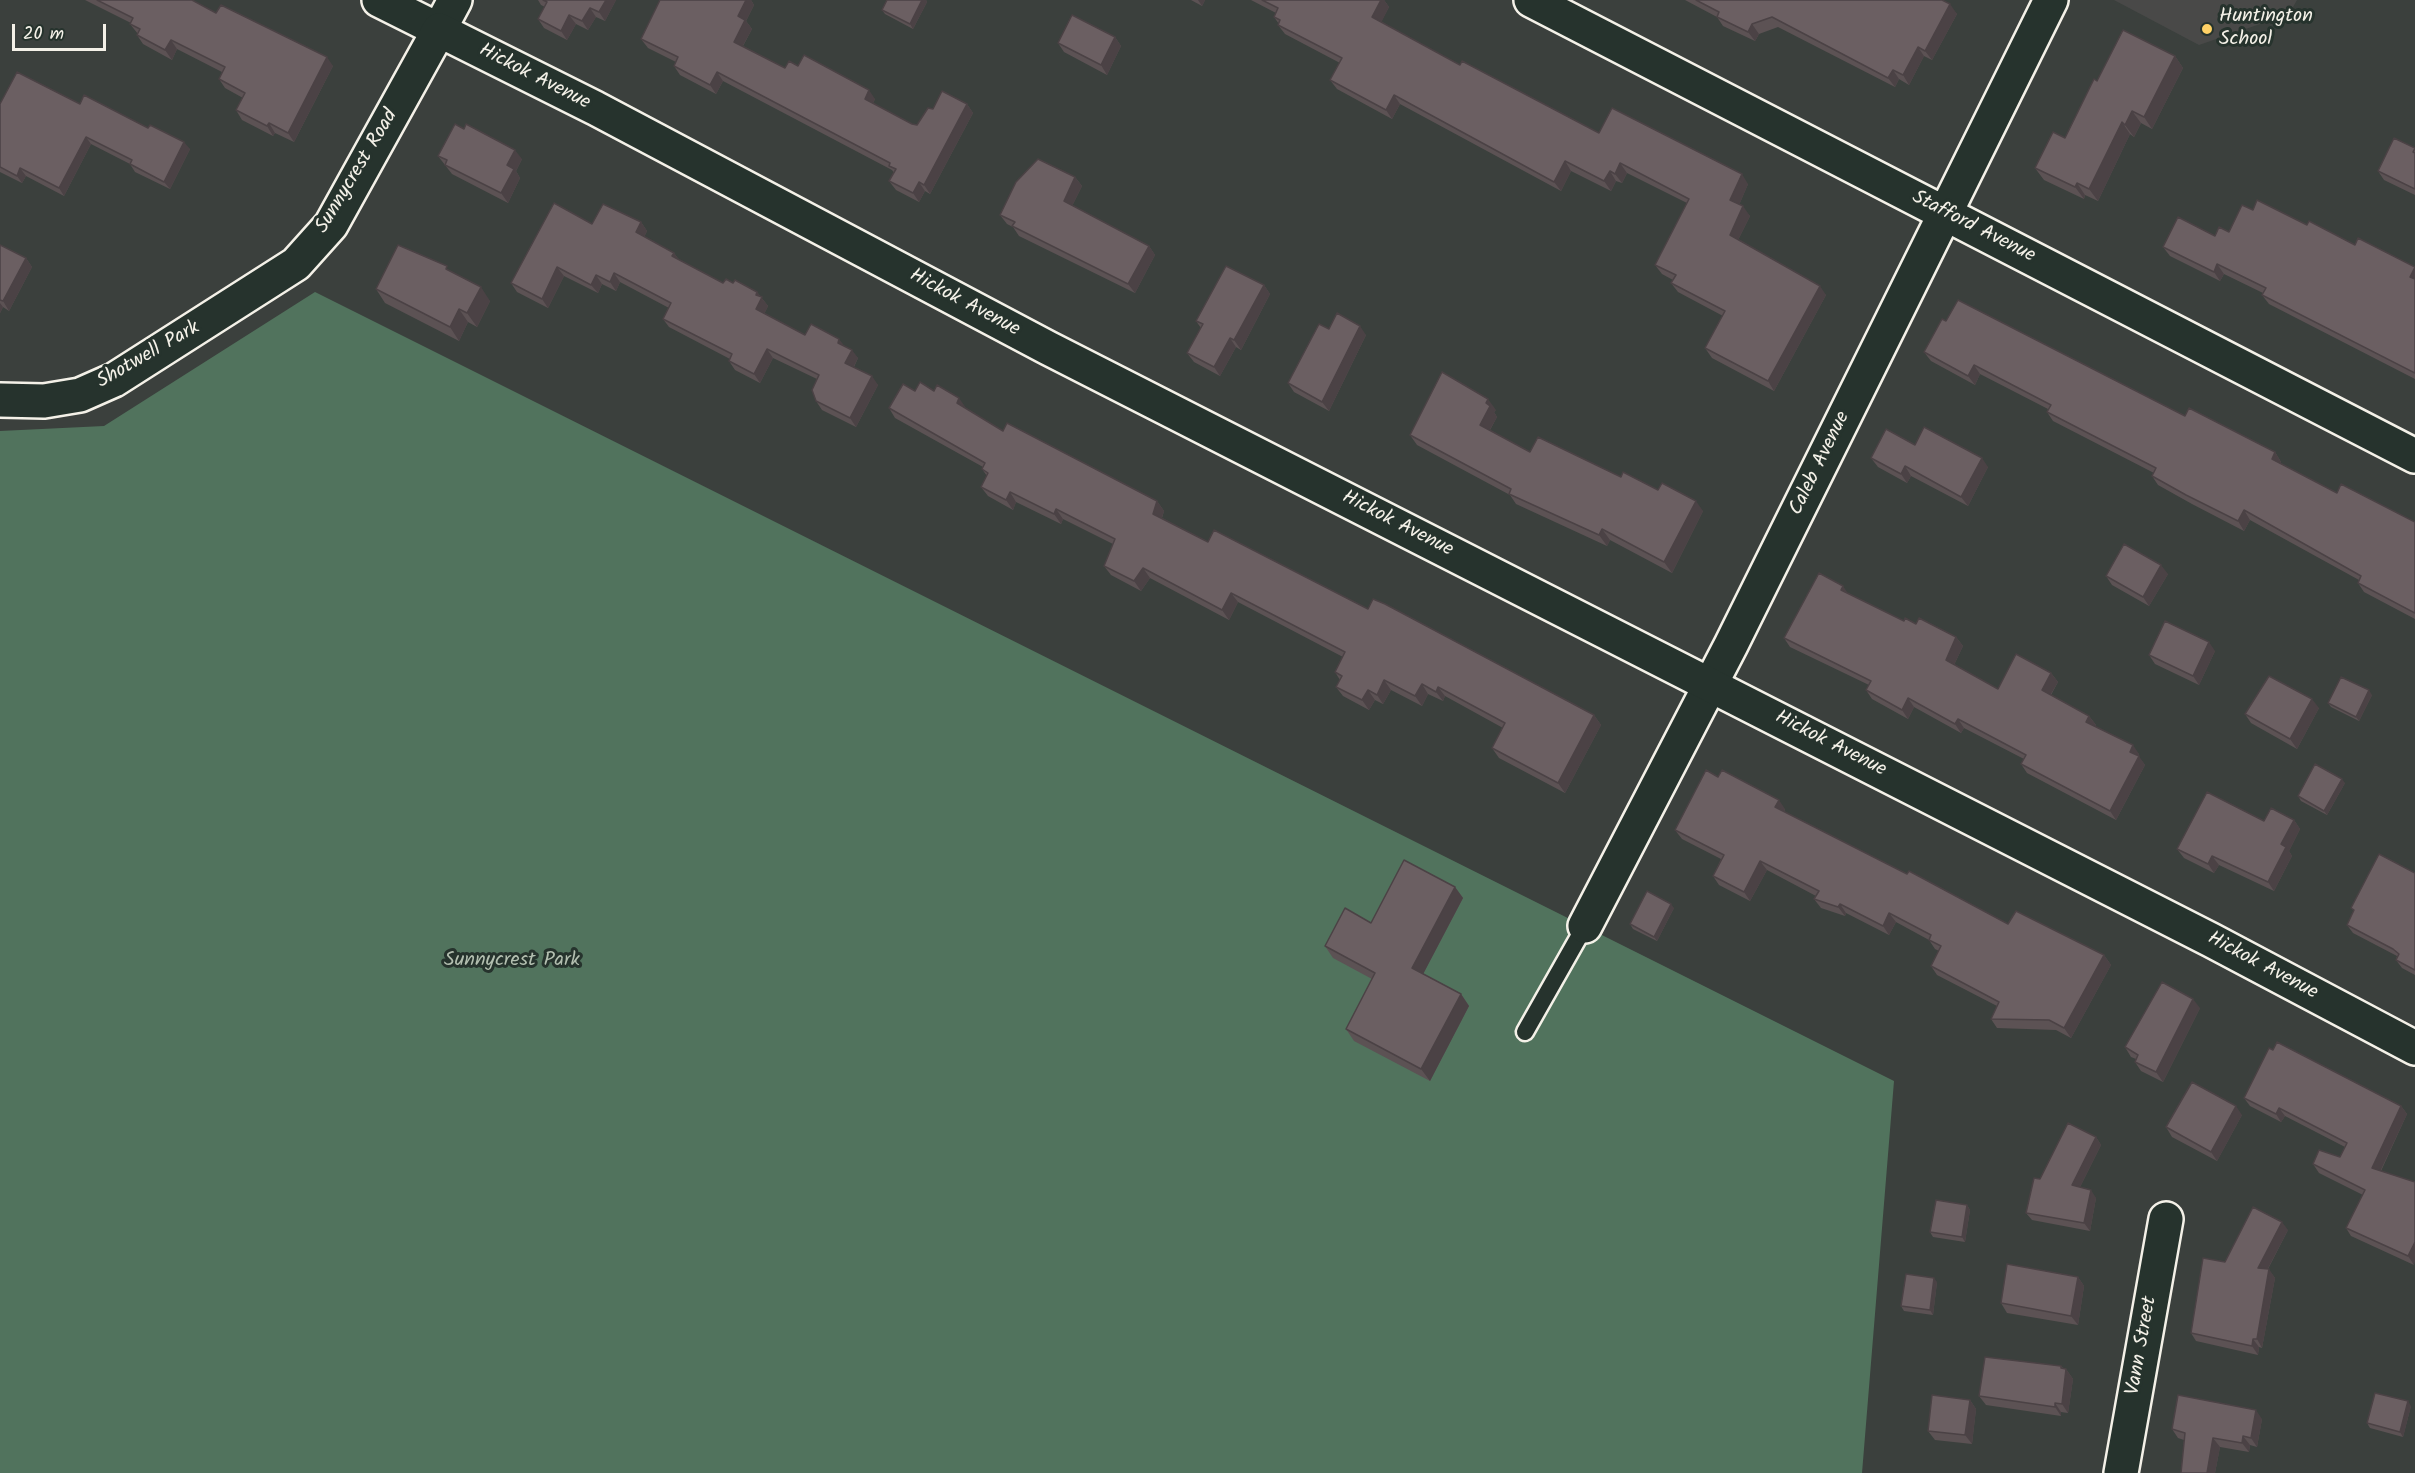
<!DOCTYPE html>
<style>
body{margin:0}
#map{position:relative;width:2415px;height:1473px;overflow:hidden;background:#3b403d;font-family:Kalam,sans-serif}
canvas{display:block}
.scale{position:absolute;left:12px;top:24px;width:94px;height:27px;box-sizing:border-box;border:3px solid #f4f1e8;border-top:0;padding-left:8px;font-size:18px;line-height:21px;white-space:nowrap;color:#f4f1e8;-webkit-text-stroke:4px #26332d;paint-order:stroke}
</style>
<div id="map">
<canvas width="2415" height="1473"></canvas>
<div class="scale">20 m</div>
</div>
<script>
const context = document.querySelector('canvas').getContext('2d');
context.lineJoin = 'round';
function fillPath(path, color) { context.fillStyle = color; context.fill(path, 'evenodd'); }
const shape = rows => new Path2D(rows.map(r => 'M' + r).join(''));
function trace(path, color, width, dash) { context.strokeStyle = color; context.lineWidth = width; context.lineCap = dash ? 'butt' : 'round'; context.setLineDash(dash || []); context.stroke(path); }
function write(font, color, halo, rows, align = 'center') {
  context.font = font + ' Kalam,sans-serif'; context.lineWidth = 6; context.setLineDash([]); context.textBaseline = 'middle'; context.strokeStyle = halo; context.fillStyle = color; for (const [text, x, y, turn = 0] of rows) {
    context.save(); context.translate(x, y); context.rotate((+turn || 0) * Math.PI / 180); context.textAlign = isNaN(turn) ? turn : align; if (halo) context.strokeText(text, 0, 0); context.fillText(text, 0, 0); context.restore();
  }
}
const built = shape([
 [2114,0,2297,0,2289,14,2199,45]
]);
const green = shape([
 [315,292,1894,1081,1862,1473,0,1473,0,431,104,426]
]);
const service = shape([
 [1525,1032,1585,926]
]);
const minor = shape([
 [379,0,439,30,455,0],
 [1531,0,2415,456],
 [1585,926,1731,645,2051,0],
 [2121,1473,2166,1219]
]);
const tertiary = shape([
 [0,400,44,401,80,395,114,380,296,264,331,225,439,30,595,108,1048,348,2211,940,2415,1048]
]);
const wall = shape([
 [85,0,192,0,216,13,333,66,294,142,275,133,273,136,242,120,236,110,243,98,225,88,219,79,222,72,177,49,172,60,143,44,137,35,138,34,130,24,131,23],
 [538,0,616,0,605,21,596,17,588,30,576,24,567,40,544,28,538,19,545,7,541,5],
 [660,0,751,0,754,5,746,21,752,29,743,46,785,68,798,66,875,99,873,103,912,124,917,125,933,109,967,104,973,113,930,194,925,191,919,202,896,190,889,181,894,173,892,170,723,81,716,94,680,75,674,66,676,62,648,48,641,39],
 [887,0,926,0,927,2,913,29,885,14,882,10],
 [1191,0,1205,0,1202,6],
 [1251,0,1384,0,1389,7,1381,22,1460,65,1599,133,1748,184,1739,205,1750,216,1738,240,1826,295,1774,391,1712,358,1705,348,1723,316,1678,292,1671,283,1673,280,1662,274,1655,265,1687,203,1627,173,1622,183,1616,181,1611,191,1571,171,1561,191,1400,104,1392,119,1337,89,1330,80,1340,63,1285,34,1278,25,1279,24,1274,17,1276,13],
 [1685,0,1942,0,1957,14,1932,60,1924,56,1909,85,1899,79,1895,87,1778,27,1759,34,1755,41,1723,26,1717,17],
 [1115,37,1121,46,1107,75,1064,52,1058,43],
 [2175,56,2183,68,2152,129,2141,123,2134,137,2130,134,2098,201,2085,195,2084,199,2044,180,2035,168,2065,138,2097,81],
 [0,104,80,104,190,149,170,189,135,172,130,164,91,144,64,196,26,176,22,183,0,172],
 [2415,148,2415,195,2384,180,2378,171],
 [438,156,522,159,516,171,520,178,508,203,452,174],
 [1075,177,1082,186,1072,206,1149,246,1155,255,1135,293,1019,236,1013,227,1007,224,1000,215],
 [2253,210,2307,225,2355,245,2415,267,2415,379,2269,304,2262,295,2263,293,2224,274,2220,281,2170,256,2163,247,2215,236,2229,232],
 [641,222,647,231,644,237,674,253,679,260,723,283,733,283,757,292,768,306,764,314,805,335,844,346,858,358,854,367,878,385,856,427,822,410,816,401,817,379,773,358,760,383,735,370,729,361,730,359,669,327,663,319,669,308,620,282,616,291,602,284,598,293,564,276,548,308,517,292,511,283,592,224],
 [0,245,26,258,32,267,9,311,3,307,0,313],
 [451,272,490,301,477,327,468,322,459,341,385,303,376,289],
 [1264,285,1270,294,1241,350,1236,347,1220,376,1194,362,1187,353,1201,328,1196,321],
 [1329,329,1366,335,1329,411,1294,392,1288,383],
 [1924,352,2185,416,2275,452,2281,462,2280,464,2337,493,2415,522,2415,619,2364,592,2358,583,2359,580,2250,520,2244,531,2192,504,2158,485,2152,476,2154,473,2053,421,2047,412,2048,409,1980,374,1975,385,1931,361],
 [915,391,934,391,966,408,1003,431,1157,501,1164,511,1162,518,1208,542,1368,609,1594,715,1601,725,1565,793,1499,758,1492,748,1503,728,1445,696,1443,701,1428,694,1422,706,1391,690,1383,704,1375,700,1369,710,1343,696,1336,687,1340,680,1335,672,1343,657,1238,602,1229,620,1150,578,1141,591,1111,575,1104,566,1113,544,1063,519,1061,524,1016,502,1013,510,988,496,981,487,987,476,982,469,983,467,895,418,889,408],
 [1496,410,1494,412,1497,417,1490,430,1530,452,1621,477,1658,490,1703,511,1672,573,1610,540,1607,546,1516,504,1510,495,1417,445,1410,435],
 [1915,445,1988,467,1968,506,1911,476,1907,483,1878,467,1871,458],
 [2168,574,2149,606,2112,585,2106,576],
 [1848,593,1904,621,1956,637,1963,646,1954,665,1998,689,2051,673,2058,682,2051,695,2089,716,2096,725,2095,726,2139,754,2138,756,2145,765,2116,820,2027,773,2021,764,2024,759,1964,728,1961,733,1914,707,1908,719,1872,699,1866,690,1869,685,1790,647,1784,638],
 [2215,651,2199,685,2155,664,2149,655],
 [2372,695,2359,721,2331,707,2328,703],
 [2319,708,2297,749,2251,723,2245,714],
 [2345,783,2327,815,2301,801,2298,796],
 [1785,809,1784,812,1907,874,2008,924,2104,955,2111,965,2071,1038,2056,1030,1997,1028,1991,1019,1997,1006,1937,975,1931,966,1939,951,1935,949,1929,940,1896,922,1889,935,1846,913,1845,916,1821,908,1814,899,1816,896,1767,870,1750,901,1719,885,1713,876,1721,859,1682,839,1675,830],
 [2294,820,2300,829,2289,851,2292,856,2274,891,2219,865,2214,873,2184,858,2177,849,2264,821],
 [2415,873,2415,975,2402,968,2396,960,2397,956,2353,933,2347,925,2354,911,2351,908],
 [1455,887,1463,898,1423,974,1461,994,1469,1006,1430,1081,1354,1041,1346,1029,1372,979,1333,958,1325,946,1371,923],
 [1674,908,1657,941,1633,929,1630,924],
 [2200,1008,2163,1082,2141,1071,2135,1062,2136,1059,2131,1057,2125,1047],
 [2244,1098,2401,1106,2407,1114,2381,1171,2414,1265,2351,1236,2346,1228,2363,1195,2319,1173,2313,1164,2340,1157,2345,1147,2285,1116,2281,1122,2250,1106],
 [2242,1115,2217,1161,2172,1137,2166,1127],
 [2096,1137,2101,1145,2080,1187,2096,1198,2090,1231,2032,1220,2026,1213,2040,1179],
 [1967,1205,1970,1210,1965,1242,1933,1237,1930,1232],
 [2288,1230,2268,1269,2275,1278,2262,1348,2259,1347,2258,1355,2196,1341,2191,1333,2225,1262],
 [2078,1277,2084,1286,2078,1325,2007,1313,2001,1303],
 [1937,1282,1933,1315,1904,1311,1901,1306],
 [2061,1366,2064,1369,2066,1369,2073,1379,2068,1413,2061,1412,2061,1416,1986,1405,1979,1396],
 [1970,1400,1976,1409,1972,1444,1935,1440,1928,1431],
 [2411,1406,2403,1437,2370,1428,2367,1423],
 [2262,1419,2257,1447,2250,1445,2249,1452,2220,1447,2215,1473,2181,1473,2184,1440,2178,1438,2172,1429]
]);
const shadedWall = shape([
 [606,0,616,0,605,21,599,12],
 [746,0,751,0,754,5,746,21,752,29,740,51,734,42,738,16],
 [922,0,926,0,927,2,913,29,910,24],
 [1198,0,1205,0,1202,6],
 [1381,0,1384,0,1389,7,1379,27,1372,17],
 [1950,4,1957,14,1932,60,1925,51],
 [590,8,596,17,588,30,582,21],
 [569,15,576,24,567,40,561,31],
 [1752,24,1759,34,1755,41,1748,32],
 [1115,37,1121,46,1107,75,1101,65],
 [171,40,177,49,172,60,165,50],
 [1918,47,1924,56,1909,85,1903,75],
 [2175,56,2183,68,2152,129,2144,117],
 [327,57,333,66,294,142,288,133],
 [1893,70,1899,79,1895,87,1888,78],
 [717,72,723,81,716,94,710,85],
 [869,90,875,99,871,107,865,99],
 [1394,95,1400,104,1392,119,1386,110],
 [967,104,973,113,930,194,924,185],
 [2132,111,2141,123,2134,137,2125,125],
 [2122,122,2130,134,2098,201,2089,189],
 [269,123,275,133,273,136,267,126],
 [86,137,91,144,64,196,59,188],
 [184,142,190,149,170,189,164,182],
 [515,150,522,159,516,171,520,178,508,203,501,193,507,165],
 [1565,161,1571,171,1561,191,1554,182],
 [1620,163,1627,173,1622,183,1615,174],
 [20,168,26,176,22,183,17,176],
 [1610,171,1616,181,1611,191,1604,181],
 [1742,174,1748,184,1737,210,1730,200],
 [1075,177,1082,186,1070,210,1064,201],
 [919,182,925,191,919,202,913,193],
 [2077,183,2085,195,2084,199,2075,187],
 [1743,206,1750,216,1736,244,1730,235],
 [641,222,647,231,642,241,636,232],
 [1149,246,1155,255,1135,293,1128,284],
 [674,253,680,261,672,256],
 [26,258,32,267,9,311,3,301],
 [2217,264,2224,274,2220,281,2214,272],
 [557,267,564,276,548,308,542,299],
 [2415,268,2415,284,2410,277],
 [614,273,620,282,616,291,610,282],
 [596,275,602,284,598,293,591,285],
 [1264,285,1270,294,1241,350,1234,340],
 [1820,286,1826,295,1774,391,1768,381],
 [481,287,490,301,477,327,467,313],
 [757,292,768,306,762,318,756,309],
 [0,303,3,307,0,313],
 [459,309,468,322,459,341,450,327],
 [1360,326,1366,335,1329,411,1322,402],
 [1230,338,1236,347,1220,376,1214,367],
 [839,339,846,348,838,343],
 [767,349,773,358,760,383,754,374],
 [852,350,858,358,851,372,845,363],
 [1974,365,1980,374,1975,385,1968,376],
 [872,376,878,385,856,427,850,418],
 [959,398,966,408,957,403],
 [1488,399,1496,410,1494,412,1497,417,1487,435,1480,425,1486,403],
 [2275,452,2281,462,2278,468,2272,459],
 [1982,458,1988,467,1968,506,1961,497],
 [1905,466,1911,476,1907,483,1901,474],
 [1010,492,1016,502,1013,510,1006,500],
 [1157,501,1164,511,1160,523,1153,514],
 [1696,501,1703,511,1672,573,1664,562],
 [1056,509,1063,519,1061,524,1054,514],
 [2244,510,2250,520,2244,531,2238,521],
 [1602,529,1610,540,1607,546,1599,535],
 [2161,565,2168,574,2149,606,2143,597],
 [1143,568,1150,578,1141,591,1134,581],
 [1843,586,1849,595,1841,590],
 [1231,593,1238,602,1229,620,1222,610],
 [1956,637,1963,646,1952,669,1946,660],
 [2209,642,2215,651,2199,685,2193,676],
 [2051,673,2058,682,2048,699,2042,690],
 [1384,680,1391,690,1383,704,1377,695],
 [1422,684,1428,694,1422,706,1415,696],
 [1438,687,1445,696,1443,701,1436,692],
 [1368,690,1375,700,1369,710,1362,700],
 [2369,690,2372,695,2359,721,2356,717],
 [1908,698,1914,707,1908,719,1902,710],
 [2312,699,2319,708,2297,749,2290,739],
 [1594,715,1601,725,1565,793,1558,783],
 [2089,716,2096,725,2092,731,2086,722],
 [1958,719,1964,728,1961,733,1955,724],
 [2133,745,2139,754,2136,761,2130,752],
 [2139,756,2145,765,2116,820,2110,811],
 [2342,779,2345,783,2327,815,2324,811],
 [1779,800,1785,809,1781,816,1775,807],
 [2294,820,2300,829,2289,851,2292,856,2274,891,2268,882,2281,844],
 [2212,856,2219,865,2214,873,2208,864],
 [1760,861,1767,870,1750,901,1744,892],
 [1455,887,1463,898,1420,980,1412,968],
 [1671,904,1674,908,1657,941,1654,937],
 [1840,904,1846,913,1845,916,1838,907],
 [1889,913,1896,922,1889,935,1883,926],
 [2104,955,2111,965,2071,1038,2064,1028],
 [1461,994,1469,1006,1430,1081,1421,1069],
 [2193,999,2200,1008,2163,1082,2156,1072],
 [2236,1106,2242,1115,2217,1161,2211,1152],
 [2401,1106,2407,1114,2378,1176,2372,1168],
 [2279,1108,2285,1116,2281,1122,2276,1114],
 [2096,1137,2101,1145,2077,1193,2072,1185],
 [2091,1190,2096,1198,2090,1231,2084,1223],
 [1967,1205,1970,1210,1965,1242,1962,1237],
 [2282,1222,2288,1230,2264,1276,2258,1268],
 [2415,1242,2415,1262,2414,1265,2408,1256],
 [2269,1269,2275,1278,2262,1348,2257,1339],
 [2078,1277,2084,1286,2078,1325,2071,1316],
 [1934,1278,1937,1282,1933,1315,1930,1310],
 [2253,1339,2259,1347,2258,1355,2252,1346],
 [2061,1366,2066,1372,2066,1369,2073,1379,2068,1413,2062,1404],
 [1970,1400,1976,1409,1972,1444,1965,1435],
 [2408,1401,2411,1406,2403,1437,2400,1432],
 [2055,1403,2061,1412,2061,1416,2055,1407],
 [2256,1410,2262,1419,2257,1447,2251,1438],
 [2243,1436,2250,1445,2249,1452,2242,1443],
 [2213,1438,2220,1447,2215,1473,2207,1473]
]);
const building = shape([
 [97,0,192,0,216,13,221,5,327,57,288,133,269,123,267,126,236,110,245,93,219,79,225,67,171,40,165,50,137,35,140,29,130,24,133,18,97,0],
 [543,0,606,0,599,12,590,8,582,21,569,15,561,31,538,19,547,2,543,0],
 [660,0,746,0,738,16,745,20,734,42,785,68,789,61,798,66,804,55,869,90,865,99,912,124,917,125,928,108,933,109,942,91,967,104,924,185,919,182,913,193,889,181,896,169,889,166,890,163,717,72,710,85,674,66,678,57,641,39,660,0],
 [887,0,922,0,910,24,882,10,887,0],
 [1262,0,1381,0,1372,17,1460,65,1462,61,1599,133,1612,108,1742,174,1730,200,1743,206,1730,235,1820,286,1768,381,1705,348,1725,311,1671,283,1676,275,1655,265,1689,199,1620,163,1615,174,1610,171,1604,181,1565,161,1554,182,1394,95,1386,110,1330,80,1342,58,1278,25,1280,20,1274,17,1278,8,1262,0],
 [1696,0,1942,0,1950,4,1925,51,1918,47,1903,75,1893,70,1888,78,1772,17,1752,24,1748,32,1717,17,1719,12,1696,0],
 [1072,15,1115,37,1101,65,1058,43,1072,15],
 [2123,30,2175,56,2144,117,2132,111,2125,125,2122,122,2089,189,2077,183,2075,187,2035,168,2053,132,2065,138,2094,79,2097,81,2123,30],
 [17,72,80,104,84,95,148,128,150,125,184,142,164,182,130,164,132,160,86,137,59,188,20,168,17,176,0,167,0,104,17,72],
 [455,124,464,129,466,124,515,150,507,165,514,169,501,193,445,165,447,160,438,156,455,124],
 [2394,138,2415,148,2413,152,2415,153,2415,189,2378,171,2394,138],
 [1038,159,1075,177,1064,201,1149,246,1128,284,1012,226,1015,222,1000,215,1016,182,1038,159],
 [2257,200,2307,225,2309,221,2355,245,2358,238,2415,267,2410,277,2415,279,2415,373,2262,295,2266,288,2217,264,2214,272,2163,247,2178,217,2215,236,2219,227,2229,232,2242,205,2253,210,2257,200],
 [554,203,592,224,603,204,641,222,636,232,674,253,672,256,723,283,726,279,733,283,735,280,757,292,756,295,762,297,756,309,805,335,811,324,839,339,838,343,852,350,845,363,872,376,850,418,816,401,812,390,819,375,767,349,754,374,729,361,732,354,663,319,671,303,614,273,610,282,596,275,591,285,557,267,542,299,511,283,554,203],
 [0,245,26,258,3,301,0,300,0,245],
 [398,245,447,266,446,269,481,287,467,313,459,309,450,327,376,289,398,245],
 [1226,266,1264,285,1234,340,1230,338,1214,367,1187,353,1203,324,1196,321,1226,266],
 [1958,300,2185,416,2189,408,2275,452,2272,459,2337,493,2341,484,2415,522,2415,613,2358,583,2361,576,2244,510,2238,521,2186,495,2152,476,2156,468,2047,412,2051,405,1974,365,1968,376,1924,352,1942,319,1946,321,1958,300],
 [1337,313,1360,326,1322,402,1288,383,1319,324,1329,329,1337,313],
 [1442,372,1488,399,1486,403,1490,406,1480,425,1530,452,1538,437,1621,477,1623,472,1658,490,1662,483,1696,501,1664,562,1602,529,1599,535,1509,494,1511,489,1410,435,1442,372],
 [920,382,934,391,937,385,959,398,957,403,1003,431,1007,423,1157,501,1153,514,1208,542,1214,530,1368,609,1373,599,1385,604,1594,715,1558,783,1492,748,1505,723,1438,687,1436,692,1422,684,1415,696,1384,680,1377,695,1368,690,1362,700,1336,687,1342,676,1335,672,1345,652,1231,593,1222,610,1143,568,1134,581,1104,566,1115,539,1056,509,1054,514,1010,492,1006,500,981,487,988,473,982,469,985,463,889,408,903,384,915,391,920,382],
 [1924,427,1982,458,1961,497,1905,466,1901,474,1871,458,1886,429,1915,445,1924,427],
 [2124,544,2161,565,2143,597,2106,576,2124,544],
 [1819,573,1843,586,1841,590,1904,621,1905,618,1916,624,1919,618,1956,637,1946,660,1998,689,2016,654,2051,673,2042,690,2089,716,2086,722,2133,745,2130,752,2139,756,2110,811,2021,764,2026,755,1958,719,1955,724,1908,698,1902,710,1866,690,1871,681,1784,638,1819,573],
 [2165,621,2209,642,2193,676,2149,655,2165,621],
 [2269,676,2312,699,2290,739,2245,714,2269,676],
 [2341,677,2369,690,2356,717,2328,703,2341,677],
 [2315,764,2342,779,2324,811,2298,796,2315,764],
 [1706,770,1718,777,1722,770,1779,800,1775,807,1907,874,1909,871,2008,924,2016,911,2104,955,2064,1028,2049,1020,1991,1019,1999,1002,1931,966,1941,946,1929,940,1931,935,1889,913,1883,926,1840,904,1838,907,1814,899,1819,891,1760,861,1744,892,1713,876,1724,855,1675,830,1706,770],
 [2207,792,2264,821,2271,808,2294,820,2281,844,2286,847,2268,882,2212,856,2208,864,2177,849,2207,792],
 [2379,854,2415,873,2415,970,2396,960,2399,954,2393,949,2347,925,2354,910,2351,908,2379,854],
 [1404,860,1455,887,1412,968,1461,994,1421,1069,1346,1029,1375,973,1325,946,1345,908,1371,923,1404,860],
 [1647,891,1671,904,1654,937,1630,924,1647,891],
 [2162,982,2193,999,2156,1072,2135,1062,2138,1055,2125,1047,2162,982],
 [2277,1042,2401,1106,2372,1168,2415,1182,2415,1242,2408,1256,2346,1228,2365,1190,2313,1164,2319,1150,2340,1157,2347,1143,2279,1108,2276,1114,2244,1098,2269,1048,2273,1050,2277,1042],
 [2192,1082,2236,1106,2211,1152,2166,1127,2192,1082],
 [2068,1123,2096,1137,2072,1185,2091,1190,2084,1223,2026,1213,2034,1178,2040,1179,2068,1123],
 [1936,1200,1967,1205,1962,1237,1930,1232,1936,1200],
 [2253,1207,2282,1222,2258,1268,2269,1269,2257,1339,2253,1339,2252,1346,2191,1333,2203,1258,2225,1262,2253,1207],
 [2007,1264,2078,1277,2071,1316,2001,1303,2007,1264],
 [1906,1274,1934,1278,1930,1310,1901,1306,1906,1274],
 [1985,1357,2061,1366,2061,1368,2066,1369,2062,1404,2055,1403,2055,1407,1979,1396,1985,1357],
 [2375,1393,2408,1401,2400,1432,2367,1423,2375,1393],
 [1932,1395,1970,1400,1965,1435,1928,1431,1932,1395],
 [2178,1395,2256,1410,2251,1438,2243,1436,2242,1443,2213,1438,2207,1473,2181,1473,2185,1433,2172,1429,2178,1395]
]);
const markers = [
 [2207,29,6,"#ffd166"]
];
const poiNames = [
 ["Huntington",2219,18],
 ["School",2219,41]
];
const streetNames = [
 ["Hickok Avenue",534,78,27],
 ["Sunnycrest Road",358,172,-59],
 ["Stafford Avenue",1973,228,27],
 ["Hickok Avenue",964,304,28],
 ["Shotwell Park",149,356,-30],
 ["Caleb Avenue",1821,464,-64],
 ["Hickok Avenue",1397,525,27],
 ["Hickok Avenue",1830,745,27],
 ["Hickok Avenue",2262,967,28],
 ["Vann Street",2143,1346,-80]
];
const parkNames = [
 ["Sunnycrest Park",512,962]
];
fillPath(built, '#494948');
fillPath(green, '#51735d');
trace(service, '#f4f1e8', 21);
trace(minor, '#f4f1e8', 38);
trace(tertiary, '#f4f1e8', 38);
trace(service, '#26332d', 16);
trace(minor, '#26332d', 33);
trace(tertiary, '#26332d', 33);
fillPath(wall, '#5c5254');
fillPath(shadedWall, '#4b4245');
fillPath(building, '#6b5f62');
trace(building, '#4b4245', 1.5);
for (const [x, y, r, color] of markers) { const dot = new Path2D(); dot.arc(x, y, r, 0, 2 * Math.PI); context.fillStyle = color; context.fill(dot); trace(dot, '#26332d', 2); }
write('20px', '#f4f1e8', '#26332d', poiNames, 'left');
write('20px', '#f4f1e8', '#26332d', streetNames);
write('20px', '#b3bfb0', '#26332d', parkNames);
</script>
